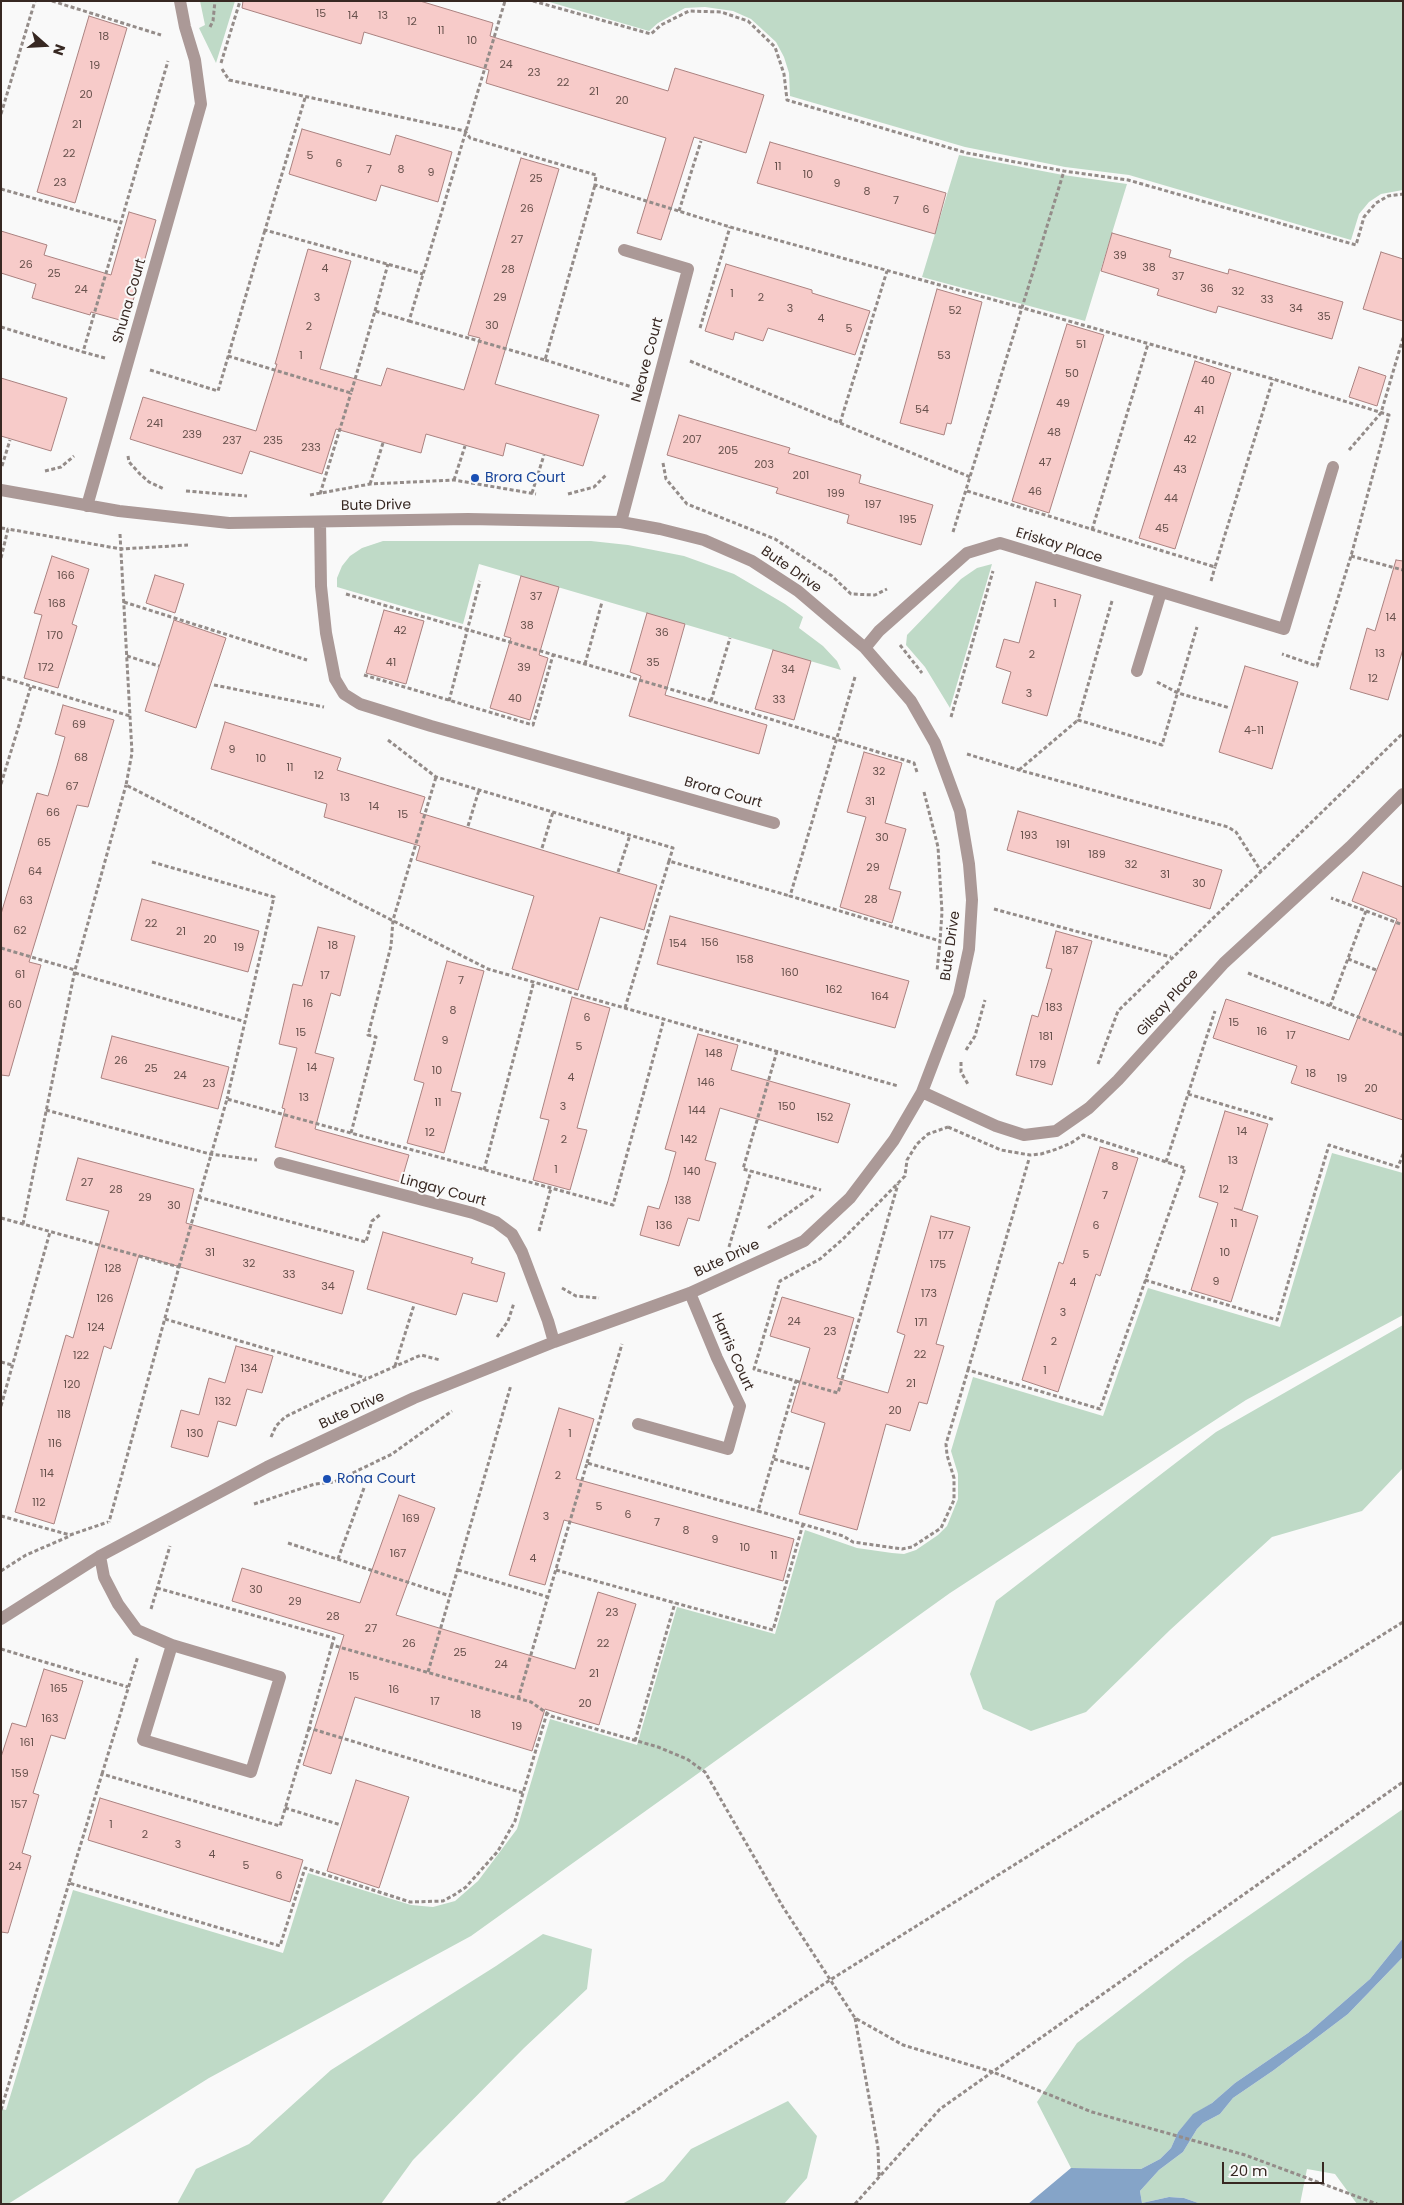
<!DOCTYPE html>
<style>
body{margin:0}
#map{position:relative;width:1404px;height:2205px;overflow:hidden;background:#f9f9f9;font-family:Poppins,sans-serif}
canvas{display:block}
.frame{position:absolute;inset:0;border:2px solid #372822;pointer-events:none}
.north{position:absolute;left:20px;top:20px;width:50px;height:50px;-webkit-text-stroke:4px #f9f9f9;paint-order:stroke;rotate:109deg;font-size:14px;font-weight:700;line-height:20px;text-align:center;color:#372822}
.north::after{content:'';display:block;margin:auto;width:18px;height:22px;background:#372822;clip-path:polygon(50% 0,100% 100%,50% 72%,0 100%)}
.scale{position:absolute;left:1222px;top:2162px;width:102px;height:22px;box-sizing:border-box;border:2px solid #372822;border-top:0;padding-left:6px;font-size:15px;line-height:18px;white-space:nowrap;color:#372822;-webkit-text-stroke:4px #f9f9f9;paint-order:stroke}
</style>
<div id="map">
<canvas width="1404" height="2205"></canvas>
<div class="frame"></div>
<div class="north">N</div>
<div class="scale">20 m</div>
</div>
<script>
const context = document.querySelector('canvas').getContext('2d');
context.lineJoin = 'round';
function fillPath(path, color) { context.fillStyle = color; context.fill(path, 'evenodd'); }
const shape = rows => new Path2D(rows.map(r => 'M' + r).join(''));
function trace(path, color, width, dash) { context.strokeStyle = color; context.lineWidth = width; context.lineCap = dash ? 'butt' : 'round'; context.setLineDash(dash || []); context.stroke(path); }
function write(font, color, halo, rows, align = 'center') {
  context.font = font + ' Poppins,sans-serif'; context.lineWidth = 4; context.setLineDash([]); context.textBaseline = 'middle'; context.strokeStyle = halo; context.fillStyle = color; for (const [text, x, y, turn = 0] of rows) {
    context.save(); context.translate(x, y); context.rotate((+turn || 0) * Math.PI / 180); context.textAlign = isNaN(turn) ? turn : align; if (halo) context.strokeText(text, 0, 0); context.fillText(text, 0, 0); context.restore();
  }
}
const green = shape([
 [200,1,235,1,216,63,199,28,205,25],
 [546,1,1403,1,1403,190,1381,194,1369,202,1359,214,1351,240,1129,175,1065,167,965,147,790,96,789,73,784,57,776,42,751,19,733,11,705,7,685,8,658,23,649,31],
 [959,155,1063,175,1127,184,1085,321,922,277],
 [383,541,591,541,628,545,684,556,734,574,785,604,803,617,799,628,823,646,837,661,841,670,479,564,463,624,337,587,337,578,342,566,350,556,362,548],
 [992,564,950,708,925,667,906,645,907,635,961,579,977,568],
 [1332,1153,1403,1173,1403,1315,1246,1400,950,1593,471,1936,209,2078,8,2204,1,2204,1,2109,6,2110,73,1890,283,1953,308,1873,411,1905,433,1907,455,1901,478,1881,517,1829,550,1719,637,1745,677,1607,775,1634,805,1530,857,1548,892,1553,904,1554,916,1550,938,1535,947,1526,958,1499,958,1474,951,1451,973,1377,1103,1416,1148,1288,1280,1327],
 [1403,1325,1403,1468,1362,1511,1272,1537,1170,1630,1086,1712,1031,1731,983,1709,970,1674,996,1601,1216,1432],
 [1403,1809,1403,1938,1370,1979,1308,2033,1235,2083,1212,2103,1193,2115,1178,2132,1171,2148,1160,2159,1141,2169,1071,2168,1037,2102,1077,2043,1186,1959],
 [543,1934,592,1949,587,1989,524,2048,413,2160,381,2204,177,2204,196,2169,249,2144,331,2070,496,1966],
 [1403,1957,1403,2204,1357,2204,1335,2174,1307,2169,1300,2204,1201,2204,1184,2198,1169,2197,1142,2203,1140,2191,1159,2170,1183,2152,1197,2129,1203,2123,1220,2114,1233,2098,1274,2070,1348,2014],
 [788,2101,817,2136,807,2178,784,2204,622,2204,664,2181,691,2149]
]);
const water = shape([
 [1403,1938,1402,1958,1348,2014,1274,2070,1233,2098,1220,2114,1203,2123,1197,2129,1183,2152,1159,2170,1140,2191,1142,2203,1169,2197,1184,2198,1201,2204,1028,2204,1071,2168,1141,2169,1160,2159,1171,2148,1178,2132,1193,2114,1212,2103,1235,2083,1308,2033,1370,1979]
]);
const building = shape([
 [243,1,420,1,493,23,490,36,668,91,675,68,764,95,746,153,694,137,661,240,637,233,666,138,486,83,489,70,364,32,361,44,242,8,243,1],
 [89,16,127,28,75,203,37,192,89,16],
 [302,129,390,155,396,135,452,152,438,202,381,185,376,201,289,174,302,129],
 [770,142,946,193,935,234,757,183,770,142],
 [521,158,559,169,495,384,599,415,583,466,506,443,503,456,426,434,421,453,336,429,322,474,250,451,242,474,130,439,143,397,256,431,277,364,275,364,308,249,351,261,320,369,381,386,387,368,464,390,480,338,468,335,521,158],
 [129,212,156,220,127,322,91,312,90,315,32,298,36,284,1,273,1,231,47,245,44,255,111,275,129,212],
 [1112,233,1171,250,1169,257,1228,274,1229,269,1343,302,1332,339,1218,306,1216,313,1157,295,1159,289,1101,271,1112,233],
 [1381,252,1403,259,1403,321,1363,309,1381,252],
 [726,264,812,290,812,293,870,311,855,355,768,328,763,341,735,332,733,340,705,331,726,264],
 [937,289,982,302,951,424,947,423,944,435,900,423,937,289],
 [1067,324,1104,335,1049,513,1012,501,1067,324],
 [1195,361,1231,373,1175,549,1139,538,1195,361],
 [1359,367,1386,376,1377,406,1349,397,1359,367],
 [1,378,67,398,51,451,1,436,1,378],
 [679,415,790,448,788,453,861,475,859,483,933,505,921,545,847,523,849,515,776,493,778,488,667,455,679,415],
 [52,556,89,569,72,624,77,626,58,688,24,678,42,615,34,613,52,556],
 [1396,560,1403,561,1403,649,1388,700,1350,689,1367,628,1375,631,1396,560],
 [155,575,184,584,175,613,146,603,155,575],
 [521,576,559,587,539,655,548,658,530,720,490,708,511,638,504,636,521,576],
 [1036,582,1081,595,1047,716,1002,703,1011,672,996,667,1004,639,1019,643,1036,582],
 [384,610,424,621,406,684,366,673,384,610],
 [647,613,685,624,665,695,767,725,759,754,629,716,641,676,630,672,647,613],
 [174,620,226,638,196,728,145,711,174,620],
 [773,650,811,661,794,720,755,709,773,650],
 [1245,666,1298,682,1272,769,1219,752,1245,666],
 [63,705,114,720,88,807,77,805,29,962,41,965,9,1076,1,1075,1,914,37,793,48,796,57,766,65,737,55,734,63,705],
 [225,722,341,758,337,770,425,797,420,813,657,885,644,930,600,917,578,990,512,969,534,896,416,860,420,846,324,817,327,804,211,769,225,722],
 [864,752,902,763,885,823,906,829,889,889,901,892,892,923,840,907,866,817,847,812,864,752],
 [1018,811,1222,870,1210,909,1007,850,1018,811],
 [1363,872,1403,887,1403,1120,1291,1083,1297,1066,1213,1038,1226,999,1349,1040,1397,919,1352,901,1363,872],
 [142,899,259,931,248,972,131,940,142,899],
 [670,916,909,981,895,1028,657,964,670,916],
 [318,927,355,936,340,996,331,993,315,1053,334,1058,315,1129,409,1155,401,1182,275,1147,285,1109,282,1108,297,1048,279,1044,293,984,302,986,318,927],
 [1056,931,1092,941,1052,1085,1016,1075,1032,1015,1038,1017,1052,969,1046,968,1056,931],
 [447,961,484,971,451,1091,461,1093,444,1153,407,1143,424,1083,414,1080,447,961],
 [572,997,610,1008,577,1128,587,1130,570,1190,533,1180,549,1120,540,1118,572,997],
 [698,1034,738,1045,731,1070,850,1104,838,1143,720,1108,705,1160,716,1163,699,1221,688,1218,679,1246,640,1235,648,1206,659,1209,668,1181,676,1152,665,1149,698,1034],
 [112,1036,229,1067,218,1109,101,1078,112,1036],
 [1225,1111,1268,1124,1242,1210,1234,1208,1258,1216,1231,1302,1191,1290,1218,1203,1199,1197,1225,1111],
 [1100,1147,1138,1158,1100,1276,1096,1274,1058,1392,1022,1380,1059,1262,1063,1264,1100,1147],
 [78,1158,194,1189,186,1223,354,1271,342,1314,139,1255,111,1349,104,1346,54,1524,15,1512,66,1335,73,1338,109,1211,66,1200,78,1158],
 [931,1216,970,1227,936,1344,944,1346,927,1404,919,1402,910,1431,886,1424,857,1530,799,1514,825,1423,791,1412,810,1348,770,1336,782,1297,854,1318,837,1378,888,1393,905,1335,897,1332,931,1216],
 [383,1232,473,1258,471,1263,505,1273,497,1302,463,1293,456,1315,367,1289,383,1232],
 [236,1346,273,1356,262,1393,247,1389,236,1426,218,1421,208,1457,171,1447,181,1410,199,1415,209,1378,225,1383,236,1346],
 [559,1408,594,1419,576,1479,794,1539,783,1581,564,1520,545,1585,509,1575,559,1408],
 [399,1495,435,1508,396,1615,575,1669,598,1592,636,1604,599,1725,545,1709,532,1751,355,1697,331,1774,303,1765,344,1635,232,1601,242,1568,360,1603,399,1495],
 [44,1669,83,1681,65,1739,51,1735,33,1793,39,1795,22,1853,31,1856,8,1933,1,1932,1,1757,12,1723,26,1727,44,1669],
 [356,1780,409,1797,379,1888,327,1871,356,1780],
 [100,1798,303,1860,290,1902,88,1840,100,1798]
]);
const path = shape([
 [52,1,161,35],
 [533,1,651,34,661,25,689,11,721,12,748,21,775,47,784,74,787,100,967,153,1064,171,1128,180,1356,245,1364,217,1376,203,1388,196,1403,194],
 [210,27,213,21,215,1],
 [221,63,240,1],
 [222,69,229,80,465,131,470,138,596,175,595,185,730,227,1023,308,1273,379,1389,415,1351,556,1317,666,1282,654],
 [305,98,265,230,423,274],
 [1,114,35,1],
 [1,189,121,223],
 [679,211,701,141],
 [375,311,388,264],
 [409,321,545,360,595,185],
 [1,327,83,352],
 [700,328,730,227],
 [228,356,351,393,375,311,409,321,505,1],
 [105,358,83,352,168,61],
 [545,360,632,387],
 [690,361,970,477],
 [150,370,218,391,265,230],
 [840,423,887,271],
 [1349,450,1381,413,1403,338],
 [128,456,129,462,140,474,149,482,164,489],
 [663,463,666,479,687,504,775,539,832,576,851,594,875,595,887,589],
 [2,466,10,440],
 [45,471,61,467,74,456],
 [454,480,465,446],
 [370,484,383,443],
 [186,491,247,496],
 [967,491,1215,567,1273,379],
 [532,493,544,455],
 [320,494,351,393],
 [568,494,594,487,607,474],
 [310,495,370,484,454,480,536,494],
 [1,528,8,529],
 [1092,530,1148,344],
 [953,532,1064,171],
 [120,534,132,753,126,785,488,969,898,1086],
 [1351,556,1403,570],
 [1,558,8,529,121,549,188,545],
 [1211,581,1215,567],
 [346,594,711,701,914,763,917,772],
 [1112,601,1078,720,1162,745,1197,627],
 [124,602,307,660],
 [900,645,922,673],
 [127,656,159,666],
 [585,664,602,602],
 [364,675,533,725,553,655],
 [1,677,130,716],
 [855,677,790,896,940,941,937,971],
 [1157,682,1178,693,1230,708],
 [214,685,324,707],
 [449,701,480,581],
 [711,701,730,638],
 [951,717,993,571],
 [388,740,436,777,673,848,669,861],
 [967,754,1019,770,1228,827,1236,832,1261,871],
 [1019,770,1078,720],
 [1,784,31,686],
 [924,792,938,847,942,912,940,941],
 [468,826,479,790],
 [542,848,553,812],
 [152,862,274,897,227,1099],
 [618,872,630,835],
 [994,909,1171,957],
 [1366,911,1403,925],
 [1,948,75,970],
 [1348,959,1376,970],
 [75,973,246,1022],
 [1248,973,1403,1035],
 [1330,1006,1366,911,1331,898],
 [625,1008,669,861,790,896],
 [966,1050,975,1036,985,1000],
 [777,1051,743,1169,821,1190],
 [961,1062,961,1072,969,1086],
 [1098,1064,1118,1011,1403,733],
 [1188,1094,1275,1120],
 [46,1110,210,1154,257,1160],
 [948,1127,1001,1150,1030,1155,1041,1154,1057,1149,1071,1143,1083,1135,1185,1168,1100,1409,968,1370,946,1444,947,1455,954,1478,954,1500,941,1528,912,1547,902,1549,853,1542,843,1536,758,1511,796,1381,754,1369,780,1281,820,1259,843,1239,905,1176,907,1160,917,1144,928,1134,948,1127],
 [351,1133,376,1037,368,1035,391,946,393,920,436,777],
 [1166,1162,1215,1011],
 [484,1170,534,981],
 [198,1197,366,1242,372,1221,381,1214],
 [1,1218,179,1267,109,1522],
 [23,1224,75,970,126,785],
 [768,1228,814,1195],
 [539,1231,551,1188],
 [729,1247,751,1171],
 [179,1267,227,1099,613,1205,664,1019],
 [1145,1280,1277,1320,1329,1145,1398,1167,1403,1154],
 [562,1288,576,1296,599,1298],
 [165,1319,366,1378],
 [497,1337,508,1321,514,1303],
 [1,1362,12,1365],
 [395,1366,414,1305],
 [968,1370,1029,1159],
 [796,1381,838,1393,898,1184],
 [1,1406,50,1232],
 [271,1437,276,1426,285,1417,330,1395,421,1355,440,1360],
 [774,1459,810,1469],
 [587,1463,622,1344],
 [254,1504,315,1484,334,1482,392,1454,452,1411],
 [1,1516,70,1535,108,1522],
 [288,1543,450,1596],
 [338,1559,364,1488],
 [458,1570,548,1597],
 [556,1570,773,1630,803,1524],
 [1,1571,26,1555,70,1536],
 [157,1588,334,1638,332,1645,531,1702,551,1716,658,1747,687,1759,705,1772,783,1907,855,2018,903,2045,993,2072,1092,2112,1245,2155,1377,2204],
 [151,1609,170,1546],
 [332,1645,309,1728,523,1793,547,1713],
 [1,1649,128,1687],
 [428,1672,511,1385],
 [518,1699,587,1463,758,1511],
 [309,1728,280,1826,102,1774,69,1883,280,1946,305,1868,410,1902,443,1901,454,1895,466,1887,498,1851,515,1821,523,1793],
 [635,1741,675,1603],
 [102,1774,138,1656],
 [285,1808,341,1825],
 [855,2018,878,2148,879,2177],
 [1,2110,69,1883],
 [497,2204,830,1980,1403,1622],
 [855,2204,940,2109,1403,1782]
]);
const minor = shape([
 [1,490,119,511,229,523,468,519,621,522,660,529,704,540,752,561,798,591,865,648,911,701,935,743,960,811,969,864,972,900,969,949,959,995,922,1092,894,1140,850,1198,804,1241,690,1293,554,1342,414,1398,267,1467,100,1556,1,1619],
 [87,506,201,104,195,60,185,27,180,1],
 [320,522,321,586,326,633,335,679,344,694,360,704,431,726,774,823],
 [621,522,688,269,624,250],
 [865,648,879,631,967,553,1000,543,1284,629,1333,467],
 [1137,671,1161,592],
 [922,1092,996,1126,1024,1135,1056,1131,1089,1108,1118,1080,1224,963,1350,847,1403,794],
 [280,1163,473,1213,496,1222,512,1234,522,1252,548,1321,554,1342],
 [638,1424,728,1449,740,1406,717,1358,690,1293],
 [100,1556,104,1577,118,1604,137,1630,172,1645,280,1677,251,1772,143,1740,172,1645]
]);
const markers = [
 [475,478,5,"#1a4fb4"],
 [327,1479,5,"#1a4fb4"]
];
const numberNames = [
 ["15",321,14],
 ["14",353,16],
 ["13",383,16],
 ["12",412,22],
 ["11",441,31],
 ["18",104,37],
 ["10",472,41],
 ["24",506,65],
 ["19",95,66],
 ["23",534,73],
 ["22",563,83],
 ["21",594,92],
 ["20",86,95],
 ["20",622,101],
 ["21",77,125],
 ["22",69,154],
 ["5",310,156],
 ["6",339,164],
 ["11",778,167],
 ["7",369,170],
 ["8",401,170],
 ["9",431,173],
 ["10",808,175],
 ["25",536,179],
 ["23",60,183],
 ["9",837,184],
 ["8",867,192],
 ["7",896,201],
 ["26",527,209],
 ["6",926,210],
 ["27",517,240],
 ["39",1120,256],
 ["26",26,265],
 ["38",1149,268],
 ["4",325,269],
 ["28",508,270],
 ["25",54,274],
 ["37",1178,277],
 ["36",1207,289],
 ["24",81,290],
 ["32",1238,292],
 ["1",732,294],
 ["3",317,298],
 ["29",500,298],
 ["2",761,298],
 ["33",1267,300],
 ["3",790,309],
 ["34",1296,309],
 ["52",955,311],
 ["35",1324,317],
 ["4",821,319],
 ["30",492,326],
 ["2",309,327],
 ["5",849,329],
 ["51",1081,345],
 ["1",301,356],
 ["53",944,356],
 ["50",1072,374],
 ["40",1208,381],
 ["49",1063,404],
 ["54",922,410],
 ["41",1199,411],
 ["241",155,424],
 ["48",1054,433],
 ["239",192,435],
 ["207",692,440],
 ["42",1190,440],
 ["237",232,441],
 ["235",273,441],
 ["233",311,448],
 ["205",728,451],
 ["47",1045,463],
 ["203",764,465],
 ["43",1180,470],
 ["201",801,476],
 ["46",1035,492],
 ["199",836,494],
 ["44",1171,499],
 ["197",873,505],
 ["195",908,520],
 ["45",1162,529],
 ["166",66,576],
 ["37",536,597],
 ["168",57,604],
 ["1",1055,604],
 ["14",1391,618],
 ["38",527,626],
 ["42",400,631],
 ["36",662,633],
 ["170",55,636],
 ["13",1380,654],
 ["2",1032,655],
 ["41",391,663],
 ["35",653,663],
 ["172",46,668],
 ["39",524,668],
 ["34",788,670],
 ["12",1373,679],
 ["3",1029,694],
 ["40",515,699],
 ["33",779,700],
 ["69",79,725],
 ["4-11",1254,731],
 ["9",232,750],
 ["68",81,758],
 ["10",261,759],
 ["11",290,768],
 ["32",879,772],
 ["12",319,776],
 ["67",72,787],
 ["13",345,798],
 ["31",870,802],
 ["14",374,807],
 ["66",53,813],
 ["15",403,815],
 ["193",1029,836],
 ["30",882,838],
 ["65",44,843],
 ["191",1063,845],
 ["189",1097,855],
 ["32",1131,865],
 ["29",873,868],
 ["64",35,872],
 ["31",1165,875],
 ["30",1199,884],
 ["28",871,900],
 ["63",26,901],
 ["22",151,924],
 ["62",20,931],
 ["21",181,932],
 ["20",210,940],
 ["156",710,943],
 ["154",678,944],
 ["18",333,946],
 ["19",239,948],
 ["187",1070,951],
 ["158",745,960],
 ["160",790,973],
 ["61",20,975],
 ["17",325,976],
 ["7",461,981],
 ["162",834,990],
 ["164",880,997],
 ["16",308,1004],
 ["60",15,1005],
 ["183",1054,1008],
 ["8",453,1011],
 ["6",587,1018],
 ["15",1234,1023],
 ["16",1262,1032],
 ["15",301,1033],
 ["17",1291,1036],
 ["181",1046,1037],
 ["9",445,1041],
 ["5",579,1047],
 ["148",714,1054],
 ["26",121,1061],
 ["179",1038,1065],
 ["14",312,1068],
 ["25",151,1069],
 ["10",437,1071],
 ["18",1311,1074],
 ["24",180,1076],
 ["4",571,1078],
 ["19",1342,1079],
 ["146",706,1083],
 ["23",209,1084],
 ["20",1371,1089],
 ["13",304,1098],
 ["11",438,1103],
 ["3",563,1107],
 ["150",787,1107],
 ["144",697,1111],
 ["152",825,1118],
 ["14",1242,1132],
 ["12",430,1133],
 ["2",564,1140],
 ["142",689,1140],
 ["13",1233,1161],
 ["8",1115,1167],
 ["1",556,1170],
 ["140",692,1172],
 ["27",87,1183],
 ["28",116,1190],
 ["12",1224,1190],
 ["7",1105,1196],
 ["29",145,1198],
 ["138",683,1201],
 ["30",174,1206],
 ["11",1234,1224],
 ["136",664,1226],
 ["6",1096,1226],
 ["177",946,1236],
 ["31",210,1253],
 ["10",1225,1253],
 ["5",1086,1255],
 ["32",249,1264],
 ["175",938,1265],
 ["128",113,1269],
 ["33",289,1275],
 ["9",1216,1282],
 ["4",1073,1283],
 ["34",328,1287],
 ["173",929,1294],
 ["126",105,1299],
 ["3",1063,1313],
 ["24",794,1322],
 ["171",921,1323],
 ["124",96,1328],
 ["23",830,1332],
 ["2",1054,1342],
 ["22",920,1355],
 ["122",81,1356],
 ["134",249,1369],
 ["1",1045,1371],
 ["21",911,1384],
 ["120",72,1385],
 ["132",223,1402],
 ["20",895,1411],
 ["118",64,1415],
 ["130",195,1434],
 ["1",570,1434],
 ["116",55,1444],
 ["114",47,1474],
 ["2",558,1476],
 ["112",39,1503],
 ["5",599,1507],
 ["6",628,1515],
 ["3",546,1517],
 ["169",411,1519],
 ["7",657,1523],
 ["8",686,1531],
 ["9",715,1540],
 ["10",745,1548],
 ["167",398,1554],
 ["11",774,1556],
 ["4",533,1559],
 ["30",256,1590],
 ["29",295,1602],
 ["23",612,1613],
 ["28",333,1617],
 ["27",371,1629],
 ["26",409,1644],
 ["22",603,1644],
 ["25",460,1653],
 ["24",501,1665],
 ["21",594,1674],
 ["15",354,1677],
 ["165",59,1689],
 ["16",394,1690],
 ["17",435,1702],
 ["20",585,1704],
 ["18",476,1715],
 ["163",50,1719],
 ["19",517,1727],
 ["161",27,1743],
 ["159",20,1774],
 ["157",19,1805],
 ["1",111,1825],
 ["2",145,1835],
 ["3",178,1845],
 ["4",212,1855],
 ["5",246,1866],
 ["24",15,1867],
 ["6",279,1876]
];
const streetNames = [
 ["Shuna Court",130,301,-74],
 ["Neave Court",648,360,-75],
 ["Bute Drive",376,506,-1],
 ["Eriskay Place",1059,546,17],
 ["Bute Drive",791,570,35],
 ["Brora Court",723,793,16],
 ["Bute Drive",951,946,-82],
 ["Gilsay Place",1168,1003,-48],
 ["Lingay Court",443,1191,15],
 ["Bute Drive",727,1259,-25],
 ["Harris Court",732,1352,66],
 ["Bute Drive",352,1411,-25]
];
const transitNames = [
 ["Brora Court",485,478],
 ["Rona Court",337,1479]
];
fillPath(green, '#bfdac7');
fillPath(water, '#85a4c8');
fillPath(building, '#f7cbc9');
trace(building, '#aa8280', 1);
trace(path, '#948c89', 3, [4, 2.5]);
trace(minor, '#ab9997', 12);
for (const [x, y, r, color] of markers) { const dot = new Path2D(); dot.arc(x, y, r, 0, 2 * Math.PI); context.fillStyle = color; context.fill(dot); trace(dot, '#f9f9f9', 2); }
write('11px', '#67514c', null, numberNames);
write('14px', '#372822', '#f9f9f9', streetNames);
write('14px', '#164399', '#f9f9f9', transitNames, 'left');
</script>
